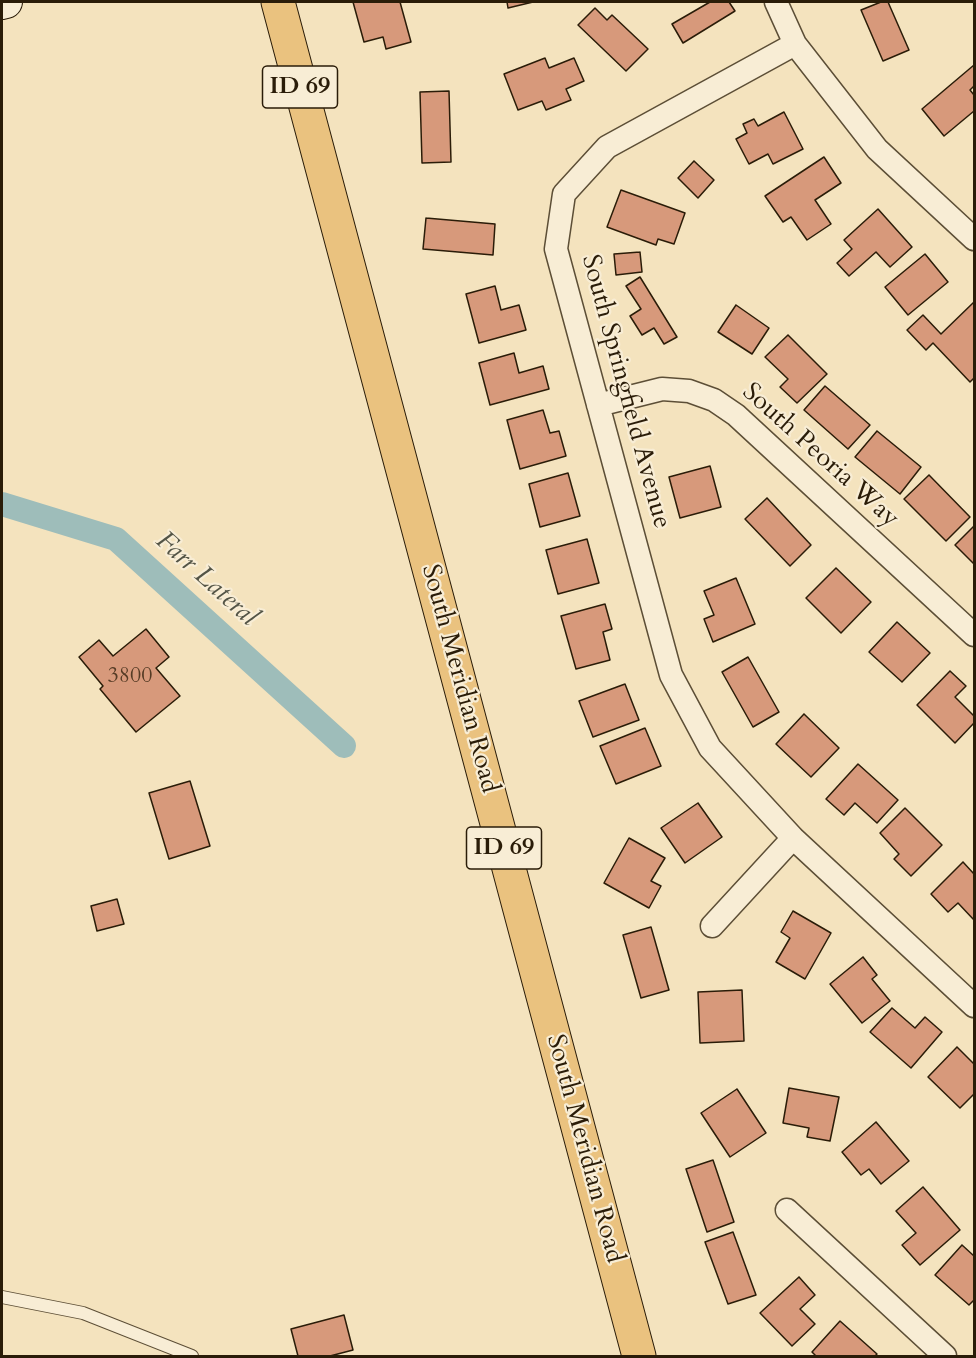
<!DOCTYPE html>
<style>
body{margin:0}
#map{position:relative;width:976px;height:1358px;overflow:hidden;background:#f4e3be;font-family:Cardo,serif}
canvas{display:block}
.frame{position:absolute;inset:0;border:3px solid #2a1c08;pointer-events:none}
</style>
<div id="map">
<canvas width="976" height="1358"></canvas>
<div class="frame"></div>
</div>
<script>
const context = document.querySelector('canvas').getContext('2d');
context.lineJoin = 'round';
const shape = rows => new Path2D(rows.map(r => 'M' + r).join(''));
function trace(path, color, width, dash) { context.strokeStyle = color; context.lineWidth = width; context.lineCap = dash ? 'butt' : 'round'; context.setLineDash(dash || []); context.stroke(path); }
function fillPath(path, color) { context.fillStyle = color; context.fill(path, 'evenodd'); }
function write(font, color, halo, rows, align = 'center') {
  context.font = font + ' Cardo,serif'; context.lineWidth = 4.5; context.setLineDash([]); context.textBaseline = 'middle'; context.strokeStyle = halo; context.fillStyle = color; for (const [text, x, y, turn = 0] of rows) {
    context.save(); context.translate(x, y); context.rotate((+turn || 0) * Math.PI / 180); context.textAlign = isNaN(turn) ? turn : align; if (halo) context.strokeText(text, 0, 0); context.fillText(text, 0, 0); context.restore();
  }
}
const canal = shape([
 [2,504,116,539,344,746]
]);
const building = shape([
 [353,2,400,2,411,42,386,49,383,37,364,42,353,2],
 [507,2,533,2,508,8,507,2],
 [710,2,729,2,735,11,683,43,672,24,710,2],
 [881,2,888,2,909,50,883,61,861,10,881,2],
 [595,8,607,20,612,15,648,49,626,71,578,25,595,8],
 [545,58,549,68,574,58,584,81,566,89,571,100,546,110,542,101,518,110,504,74,545,58],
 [974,65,974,86,970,90,974,95,974,111,944,136,922,109,974,65],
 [449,91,451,162,422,163,420,92,449,91],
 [784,112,803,149,773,164,768,154,749,164,736,139,747,133,743,124,754,119,758,126,784,112],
 [824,157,841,183,815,200,831,224,807,240,791,217,783,222,765,196,824,157],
 [694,161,714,180,698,198,678,178,694,161],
 [621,190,685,213,674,244,658,239,656,245,607,227,621,190],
 [878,209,912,247,890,267,876,252,849,276,837,263,852,249,844,240,878,209],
 [426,218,495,224,493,255,423,249,426,218],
 [640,252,642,272,616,275,614,254,640,252],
 [925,254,948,282,908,315,885,287,925,254],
 [640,277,677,337,664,344,654,328,642,335,630,316,641,309,626,286,640,277],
 [495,286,501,310,519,305,526,330,479,343,466,294,495,286],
 [974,302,974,378,970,382,933,343,926,350,907,330,923,315,941,334,974,302],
 [736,305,769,328,752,354,718,332,736,305],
 [788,335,827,374,797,403,780,387,788,379,765,357,788,335],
 [514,353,519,373,543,366,549,389,490,405,479,363,514,353],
 [825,386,870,425,848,449,804,410,825,386],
 [543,410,550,433,559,431,566,456,520,469,507,420,543,410],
 [877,431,921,467,900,494,855,457,877,431],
 [710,466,721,507,680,518,669,477,710,466],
 [568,473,580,516,540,527,529,484,568,473],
 [929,475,970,517,946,541,904,499,929,475],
 [767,498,811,545,790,566,745,519,767,498],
 [974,526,974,564,955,545,974,526],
 [587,539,599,583,558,594,546,550,587,539],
 [836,568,871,602,841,633,806,598,836,568],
 [736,578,755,624,713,642,704,619,714,615,704,591,736,578],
 [605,604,612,629,603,632,610,660,576,669,561,616,605,604],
 [897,622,930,653,902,682,869,652,897,622],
 [146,629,169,657,156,668,180,696,136,732,100,689,103,686,79,657,99,640,113,656,146,629],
 [748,657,779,712,753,727,722,672,748,657],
 [950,671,966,686,955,697,974,716,974,723,955,743,917,705,950,671],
 [625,684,639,720,593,737,579,701,625,684],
 [804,714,839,748,811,777,776,744,804,714],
 [645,728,661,766,616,784,600,746,645,728],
 [858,764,898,800,877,823,855,803,844,815,826,799,858,764],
 [190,781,210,846,169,859,149,793,190,781],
 [698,803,722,837,685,863,661,828,698,803],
 [905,808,942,845,911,876,894,859,899,854,880,833,905,808],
 [629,838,665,858,651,881,661,886,649,908,604,883,629,838],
 [963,862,974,874,974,920,958,903,948,912,931,894,963,862],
 [117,899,124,924,97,931,91,906,117,899],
 [793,911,831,933,805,979,776,962,790,938,781,932,793,911],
 [651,927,669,990,641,998,623,935,651,927],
 [863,957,877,975,872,979,890,1001,862,1023,830,984,863,957],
 [742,990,744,1041,700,1043,698,992,742,990],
 [892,1008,915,1028,925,1017,942,1032,911,1068,870,1032,892,1008],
 [957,1047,974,1064,974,1094,960,1108,928,1077,957,1047],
 [789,1088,839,1097,830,1141,807,1137,809,1128,783,1123,789,1088],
 [737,1089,766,1133,730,1157,701,1113,737,1089],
 [876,1122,909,1161,881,1184,869,1169,861,1175,842,1152,876,1122],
 [713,1160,734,1222,707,1232,686,1169,713,1160],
 [923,1187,960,1230,920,1265,902,1245,916,1233,896,1211,923,1187],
 [733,1232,756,1295,728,1304,705,1242,733,1232],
 [962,1245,974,1256,974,1300,969,1305,935,1275,962,1245],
 [799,1277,815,1295,800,1309,815,1324,792,1346,760,1313,799,1277],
 [344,1315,353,1350,330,1356,298,1356,291,1329,344,1315],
 [840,1321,877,1354,875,1356,816,1356,812,1352,840,1321]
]);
const lane = shape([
 [2,1297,83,1313,192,1356]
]);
const street = shape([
 [776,2,795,44,877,149,974,239],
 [795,44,607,147,564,194,556,249,671,675,710,748,793,838,974,1006],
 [598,405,662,389,689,391,714,400,736,415,974,635],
 [712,926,793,838],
 [787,1210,945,1356]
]);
const secondary = shape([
 [2,3,6,2]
]);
const primary = shape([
 [278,2,639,1356]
]);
const numberNames = [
 ["3800",130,677]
];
const shields = [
 [300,87,75],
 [504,848,75]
];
const shieldNames = [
 ["ID 69",300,87],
 ["ID 69",504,848]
];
const streetNames = [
 ["South Springfield Avenue",625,392,75],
 ["South Peoria Way",820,456,42],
 ["South Meridian Road",459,679,75],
 ["South Meridian Road",584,1149,75]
];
const waterNames = [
 ["Farr Lateral",206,580,42]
];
trace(canal, '#9ebdba', 24);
fillPath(building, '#d7997b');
trace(building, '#2a1c08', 1.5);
trace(lane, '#5c4e36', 14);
trace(street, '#5c4e36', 25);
trace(secondary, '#2a1c08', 34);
trace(primary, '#2a1c08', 35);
trace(lane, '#f8edd5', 12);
trace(street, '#f8edd5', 22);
trace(secondary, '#f8edd5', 32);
trace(primary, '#eac27f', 33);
write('22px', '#553b25', null, numberNames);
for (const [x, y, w] of shields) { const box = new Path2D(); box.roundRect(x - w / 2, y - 21, w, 42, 4.5); context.fillStyle = '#f8edd5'; context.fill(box); trace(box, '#2a1c08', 1.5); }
write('bold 24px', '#2a1c08', null, shieldNames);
write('26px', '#2a1c08', '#f8edd5', streetNames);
write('italic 27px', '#535446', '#f8edd5', waterNames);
</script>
